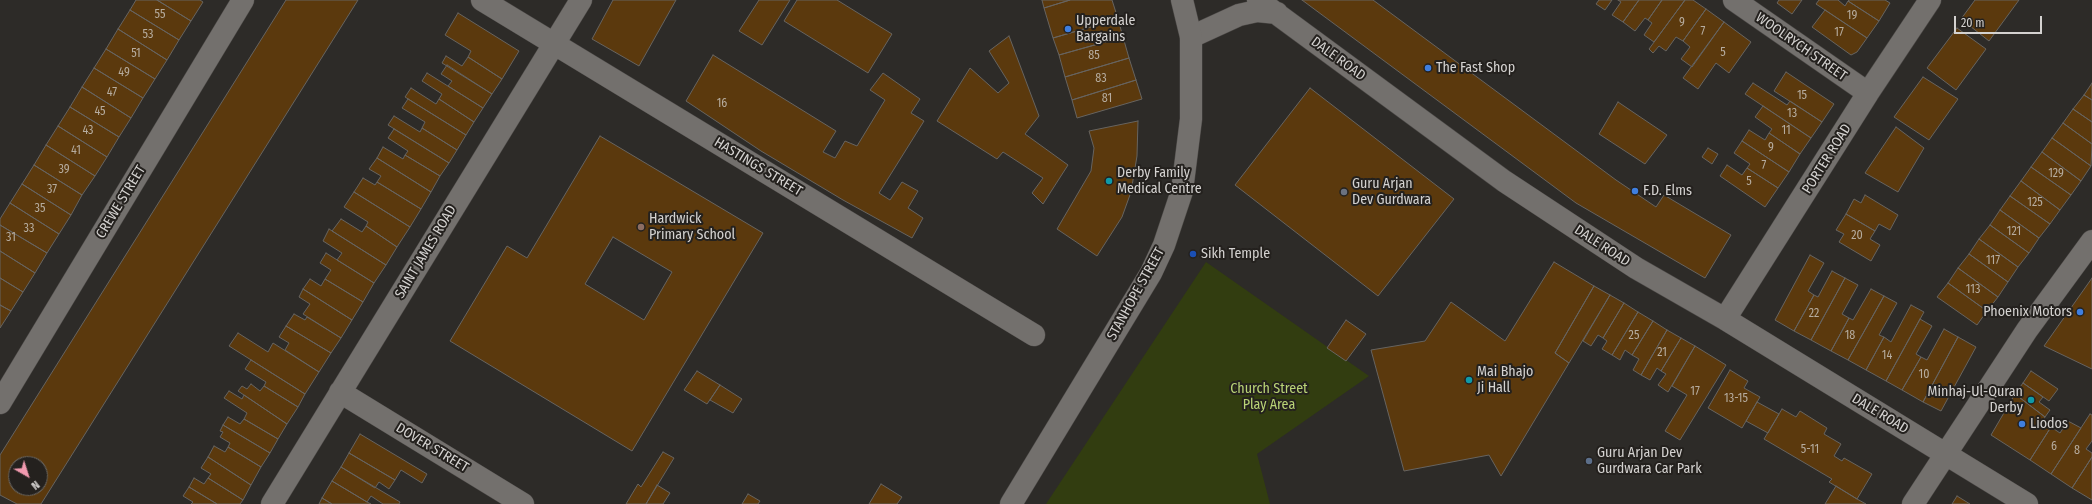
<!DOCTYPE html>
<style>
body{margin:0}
#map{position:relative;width:2092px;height:504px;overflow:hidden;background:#2d2b28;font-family:"Fira Sans Condensed",sans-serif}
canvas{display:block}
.north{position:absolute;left:8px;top:456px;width:40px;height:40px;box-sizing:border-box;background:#24211e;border:1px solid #6a6865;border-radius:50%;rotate:141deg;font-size:11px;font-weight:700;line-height:16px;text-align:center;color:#d4d2d0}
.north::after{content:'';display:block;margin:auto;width:14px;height:18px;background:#f29aaf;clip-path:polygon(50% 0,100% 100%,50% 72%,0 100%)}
.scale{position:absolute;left:1954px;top:16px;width:88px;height:18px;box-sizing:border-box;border:2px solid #d4d2d0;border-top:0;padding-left:5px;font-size:12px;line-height:14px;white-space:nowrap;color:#d4d2d0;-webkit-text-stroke:3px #24211e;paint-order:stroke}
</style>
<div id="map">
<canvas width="2092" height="504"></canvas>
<div class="north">N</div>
<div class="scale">20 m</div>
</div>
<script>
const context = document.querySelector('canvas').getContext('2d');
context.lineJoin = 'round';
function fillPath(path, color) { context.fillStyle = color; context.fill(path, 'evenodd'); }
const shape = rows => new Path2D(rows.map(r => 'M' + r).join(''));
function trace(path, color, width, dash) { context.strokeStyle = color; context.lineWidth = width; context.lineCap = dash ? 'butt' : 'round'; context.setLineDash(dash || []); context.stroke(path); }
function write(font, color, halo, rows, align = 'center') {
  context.font = font + ' "Fira Sans Condensed",sans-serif'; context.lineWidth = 4; context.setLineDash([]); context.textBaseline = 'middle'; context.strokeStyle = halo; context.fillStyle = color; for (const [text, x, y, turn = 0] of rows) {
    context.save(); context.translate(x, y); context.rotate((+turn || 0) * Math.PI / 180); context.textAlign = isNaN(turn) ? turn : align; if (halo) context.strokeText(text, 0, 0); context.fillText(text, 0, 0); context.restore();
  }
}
const green = shape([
 [1206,262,1369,376,1257,454,1270,504,1046,504]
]);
const building = shape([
 [136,0,157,0,191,21,179,40,130,10,136,0],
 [157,0,200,0,203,2,191,21,157,0],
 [286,0,358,0,41,504,17,504,0,495,0,455,286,0],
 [16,464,40,464,40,488,16,488,16,464],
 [613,0,676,0,639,66,592,39,613,0],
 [759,0,790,0,762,45,739,31,759,0],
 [797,0,837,0,892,34,868,73,784,21,797,0],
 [1042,0,1070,0,1044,8,1042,0],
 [1070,0,1112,0,1118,19,1053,38,1044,8,1070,0],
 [1302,0,1373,0,1616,180,1656,207,1664,195,1731,235,1705,278,1576,203,1302,0],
 [1599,0,1612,0,1605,10,1596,4,1599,0],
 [1618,0,1639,0,1623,22,1612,15,1621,2,1618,0],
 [1639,0,1662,0,1648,20,1645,18,1635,31,1623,22,1639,0],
 [1662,0,1685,0,1654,42,1644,35,1652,23,1648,20,1662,0],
 [1685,0,1693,0,1706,9,1683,41,1676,37,1666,51,1659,46,1653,53,1649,49,1685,0],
 [1779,0,1802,0,1792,14,1777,3,1779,0],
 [1819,0,1838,0,1845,6,1848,1,1879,21,1867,38,1816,4,1819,0],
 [1849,0,1885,0,1890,3,1879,21,1848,1,1849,0],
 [1975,0,2019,0,1989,41,1961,19,1975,0],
 [1706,9,1724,22,1692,67,1681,59,1690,47,1683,41,1706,9],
 [130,10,179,40,167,60,118,29,130,10],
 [1825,10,1867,38,1857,52,1851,55,1812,27,1825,10],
 [458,13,519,51,502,79,468,57,471,51,445,35,458,13],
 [1118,19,1123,37,1059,55,1053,38,1118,19],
 [1724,22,1751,42,1729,73,1716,63,1698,89,1683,78,1724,22],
 [1957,28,1986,49,1956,90,1927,68,1957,28],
 [118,29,167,60,155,79,106,49,118,29],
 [1009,36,1039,116,1025,134,1068,165,1043,204,1032,193,1043,178,1003,152,997,159,937,121,970,68,998,93,1009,83,989,51,1009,36],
 [1123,37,1129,58,1065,77,1059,55,1123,37],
 [106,49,155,79,143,98,94,68,106,49],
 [713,55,836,131,823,152,835,158,845,141,857,146,885,100,870,90,883,73,920,99,911,113,924,121,879,193,890,200,902,182,918,191,908,208,923,218,912,238,843,200,761,151,686,101,713,55],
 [446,56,462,66,468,57,502,79,492,94,442,63,446,56],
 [1129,58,1136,80,1072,100,1065,77,1129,58],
 [447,65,492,94,483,108,448,86,452,81,441,74,447,65],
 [94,68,143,98,131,118,82,87,94,68],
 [1786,72,1834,104,1822,122,1774,91,1786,72],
 [427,73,483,108,474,122,439,99,442,94,422,81,427,73],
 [1923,77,1958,99,1929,140,1894,117,1923,77],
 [1136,80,1142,99,1077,118,1072,100,1136,80],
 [1753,83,1787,105,1790,101,1822,122,1811,138,1745,94,1753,83],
 [2092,83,2092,100,2084,95,2092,83],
 [82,87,131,118,119,137,70,107,82,87],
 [411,88,436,104,439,99,474,122,466,135,405,97,411,88],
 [1310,88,1454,199,1378,296,1235,185,1310,88],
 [2084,95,2092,100,2092,122,2073,109,2084,95],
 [408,99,466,135,457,150,422,128,425,122,402,108,408,99],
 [1618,102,1667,135,1645,164,1599,134,1618,102],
 [1763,106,1811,138,1800,154,1769,133,1772,129,1755,117,1763,106],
 [70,107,119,137,107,157,58,126,70,107],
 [2073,109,2092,122,2092,144,2063,123,2073,109],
 [394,116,420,132,422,128,457,150,449,163,388,125,394,116],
 [1138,121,1137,156,1131,192,1122,217,1097,256,1057,229,1091,171,1094,148,1089,131,1138,121],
 [2063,123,2092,144,2091,166,2052,138,2063,123],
 [58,126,107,157,95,176,46,145,58,126],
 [1896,127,1924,148,1898,192,1865,173,1896,127],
 [394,129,449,163,440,176,405,155,408,151,388,138,394,129],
 [1749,130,1765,140,1769,133,1800,154,1789,172,1742,141,1749,130],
 [600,136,763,233,632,451,450,341,507,246,527,258,600,136],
 [613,237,672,272,644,320,585,284,613,237],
 [2052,138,2091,166,2081,181,2042,152,2052,138],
 [1742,141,1789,172,1778,188,1747,168,1750,164,1734,153,1742,141],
 [46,145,95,176,82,195,34,165,46,145],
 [383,147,403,159,405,155,440,176,431,192,377,158,383,147],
 [1708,148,1718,154,1712,164,1702,157,1708,148],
 [2042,152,2081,181,2071,195,2031,167,2042,152],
 [377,158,431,192,421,209,377,182,381,176,369,169,377,158],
 [34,165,82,195,71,215,22,184,34,165],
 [1727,165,1742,175,1747,168,1778,188,1765,207,1720,176,1727,165],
 [2031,167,2071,195,2060,210,2021,181,2031,167],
 [363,178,375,185,377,182,421,209,410,227,354,192,363,178],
 [2021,181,2060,210,2050,224,2010,196,2021,181],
 [22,184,71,215,59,234,10,203,22,184],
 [354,192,410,227,397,247,366,226,368,222,344,207,354,192],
 [1865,195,1898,215,1890,230,1879,224,1875,231,1846,214,1854,199,1861,203,1865,195],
 [2010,196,2050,224,2039,238,2000,210,2010,196],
 [10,203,59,234,47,253,0,225,0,219,10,203],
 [2000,210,2039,238,2029,253,1990,225,2000,210],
 [1846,214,1875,231,1870,239,1880,245,1871,261,1839,242,1844,234,1836,230,1846,214],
 [341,219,362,232,366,226,397,247,386,265,332,231,341,219],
 [0,225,47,253,35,273,0,251,0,225],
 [1990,225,2029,253,2018,267,1979,239,1990,225],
 [329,229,386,265,374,283,337,260,342,253,323,241,329,229],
 [1979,239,2018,267,2008,282,1969,254,1979,239],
 [0,251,35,273,23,292,0,278,0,251],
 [326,253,374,283,363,302,325,279,331,270,320,263,326,253],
 [1969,254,2008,282,1998,297,1958,268,1969,254],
 [1810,255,1824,263,1808,291,1814,295,1794,331,1775,320,1810,255],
 [1554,262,1594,286,1555,353,1569,363,1501,476,1489,455,1404,471,1371,350,1425,341,1451,302,1505,341,1554,262],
 [1958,268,1998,297,1987,311,1948,283,1958,268],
 [1832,271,1845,278,1811,340,1794,331,1814,295,1818,297,1832,271],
 [0,278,23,292,11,311,0,305,0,278],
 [1845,278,1858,285,1842,314,1849,318,1831,351,1811,340,1845,278],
 [2092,278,2092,369,2044,346,2092,278],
 [310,279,321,286,325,279,363,302,352,320,303,289,310,279],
 [1948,283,1987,311,1977,325,1937,297,1948,283],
 [1594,286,1610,295,1569,363,1555,353,1594,286],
 [303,289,352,320,341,338,303,314,310,304,299,297,303,289],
 [1871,289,1884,296,1848,360,1831,351,1849,318,1853,320,1871,289],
 [1610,295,1624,303,1603,338,1598,335,1591,346,1583,341,1610,295],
 [1884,296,1897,303,1879,335,1884,337,1866,370,1848,360,1884,296],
 [1624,303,1638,312,1612,355,1602,349,1607,341,1603,338,1624,303],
 [0,305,11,311,0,328,0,305],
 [1911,305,1924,312,1886,381,1866,370,1884,337,1891,342,1911,305],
 [1638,312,1653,321,1632,355,1625,350,1620,360,1612,355,1638,312],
 [294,314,305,320,307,317,341,338,331,353,286,326,294,314],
 [1920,319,1932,326,1916,354,1921,357,1902,390,1886,381,1920,319],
 [1346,320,1366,334,1346,361,1327,348,1346,320],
 [1653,321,1667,330,1641,375,1633,370,1639,359,1632,355,1653,321],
 [286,326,331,353,319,372,285,350,289,343,279,337,286,326],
 [1944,329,1958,337,1923,402,1902,390,1921,357,1927,360,1944,329],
 [1667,330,1681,338,1661,371,1657,368,1650,380,1641,375,1667,330],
 [238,333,268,352,273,343,319,372,305,394,229,346,238,333],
 [1958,337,1976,347,1941,411,1923,402,1958,337],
 [1681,338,1695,346,1668,392,1658,385,1666,374,1661,371,1681,338],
 [1695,346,1726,365,1680,440,1665,431,1687,395,1672,386,1695,346],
 [251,360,305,394,298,407,264,386,266,382,245,369,251,360],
 [1730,370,1748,381,1744,388,1760,397,1742,428,1708,408,1730,370],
 [697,371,720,385,707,404,684,390,697,371],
 [2031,371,2058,389,2049,401,2023,383,2031,371],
 [2023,383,2043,397,2039,402,2050,410,2045,417,2015,394,2023,383],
 [251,384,260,391,264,386,298,407,287,424,238,391,242,386,247,389,251,384],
 [720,385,742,399,733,413,710,400,720,385],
 [229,391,242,399,244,395,287,424,278,439,244,419,247,413,224,398,229,391],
 [2015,394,2045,417,2043,421,2051,427,2030,460,1991,435,2015,394],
 [1757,402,1779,414,1768,433,1746,421,1757,402],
 [1782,409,1796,417,1800,411,1827,428,1824,434,1841,444,1834,456,1842,461,1844,458,1872,474,1857,499,1829,482,1832,479,1764,439,1782,409],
 [2090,414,2092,415,2092,441,2086,449,2092,453,2092,457,2072,488,2051,474,2090,414],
 [228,417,240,424,244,419,278,439,270,453,223,425,228,417],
 [2068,421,2081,428,2051,474,2030,460,2051,427,2060,433,2068,421],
 [223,425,270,453,261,467,228,447,230,443,220,437,223,432,220,431,223,425],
 [360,434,427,474,422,483,401,470,395,480,349,453,360,434],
 [214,446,225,452,228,447,261,467,251,485,208,457,214,446],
 [663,452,674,458,646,504,626,504,638,484,641,487,663,452],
 [349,453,395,480,389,489,379,482,375,488,341,467,349,453],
 [208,457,251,485,243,500,208,478,211,474,201,468,208,457],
 [2092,457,2092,500,2072,488,2092,457],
 [341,467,400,502,399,504,383,504,371,496,367,502,332,481,341,467],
 [194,478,204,484,208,478,243,500,240,504,217,504,189,487,194,478],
 [332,481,367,502,371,504,332,504,322,498,332,481],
 [881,484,902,497,897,504,869,504,881,484],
 [657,485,670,493,663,504,646,504,657,485],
 [1836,486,1857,499,1866,504,1825,504,1836,486],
 [189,487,217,504,191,504,193,502,183,496,189,487],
 [748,494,760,501,758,504,742,504,748,494],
 [1957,496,1970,504,1952,504,1957,496],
 [322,498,332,504,319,504,322,498]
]);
const minor = shape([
 [482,0,1034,335],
 [1258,0,1504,181,1636,268,1725,319,2027,504],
 [1734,0,1868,93],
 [1191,37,1239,15,1257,11,1277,13],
 [1725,319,1868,93,1930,0],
 [340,392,523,504],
 [0,403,243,0],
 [272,504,581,0],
 [1913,504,2027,330,2092,241]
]);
const tertiary = shape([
 [1011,504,1151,273,1164,245,1182,191,1191,119,1191,37,1182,0]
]);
const markers = [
 [1068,29,4,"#3f7fe0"],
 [1428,68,4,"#3f7fe0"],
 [1109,181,4,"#0f9aa8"],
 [1635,191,4,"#3f7fe0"],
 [1344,192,4,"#6b7280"],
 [641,227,4,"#8d6e63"],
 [1193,254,4,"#1a4fb4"],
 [2080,312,4,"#3f7fe0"],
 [1469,380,4,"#0f9aa8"],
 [2031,400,4,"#0f9aa8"],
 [2022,424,4,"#3f7fe0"],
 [1589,461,4,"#5c6f8a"]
];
const numberNames = [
 ["55",160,15],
 ["19",1852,16],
 ["9",1682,23],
 ["7",1703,32],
 ["17",1839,33],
 ["53",148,35],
 ["5",1723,53],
 ["51",136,54],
 ["85",1094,56],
 ["49",124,73],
 ["83",1101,79],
 ["47",112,93],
 ["15",1802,96],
 ["81",1107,99],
 ["16",722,104],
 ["45",100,112],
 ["13",1792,114],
 ["43",88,131],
 ["11",1786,131],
 ["9",1771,148],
 ["41",76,151],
 ["7",1764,166],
 ["39",64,170],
 ["129",2056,174],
 ["5",1749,182],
 ["37",52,190],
 ["125",2035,203],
 ["35",40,209],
 ["33",29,229],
 ["121",2014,232],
 ["20",1857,236],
 ["31",11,238],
 ["117",1993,261],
 ["113",1973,290],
 ["22",1814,314],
 ["25",1634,336],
 ["18",1850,336],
 ["21",1662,353],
 ["14",1887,356],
 ["10",1924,375],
 ["17",1695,392],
 ["13-15",1736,399],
 ["6",2054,447],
 ["5-11",1810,450],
 ["8",2077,451]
];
const poiNames = [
 ["Upperdale",1076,21],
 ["Bargains",1076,37],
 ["The Fast Shop",1436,68],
 ["Derby Family",1117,173],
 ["Medical Centre",1117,189],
 ["Guru Arjan",1352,184],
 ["Dev Gurdwara",1352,200],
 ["F.D. Elms",1643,191],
 ["Hardwick",649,219],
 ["Primary School",649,235],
 ["Sikh Temple",1201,254],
 ["Phoenix Motors",2072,312,"right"],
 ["Mai Bhajo",1477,372],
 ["Ji Hall",1477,388],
 ["Minhaj-Ul-Quran",2023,392,"right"],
 ["Derby",2023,408,"right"],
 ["Liodos",2030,424],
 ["Guru Arjan Dev",1597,453],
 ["Gurdwara Car Park",1597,469]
];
const streetNames = [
 ["WOOLRYCH STREET",1801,47,35],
 ["DALE ROAD",1338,59,36],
 ["PORTER ROAD",1827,159,-58],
 ["HASTINGS STREET",758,167,31],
 ["CREWE STREET",121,202,-59],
 ["DALE ROAD",1602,246,33],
 ["SAINT JAMES ROAD",426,252,-59],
 ["STANHOPE STREET",1136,294,-61],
 ["DALE ROAD",1880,414,31],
 ["DOVER STREET",432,448,31]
];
const parkNames = [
 ["Church Street",1269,389],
 ["Play Area",1269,405]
];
fillPath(green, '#323d10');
fillPath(building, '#5b390d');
trace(building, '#676460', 1);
trace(minor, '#4b4846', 23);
trace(tertiary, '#4b4846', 23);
trace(minor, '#73706d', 22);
trace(tertiary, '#73706d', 22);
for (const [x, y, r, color] of markers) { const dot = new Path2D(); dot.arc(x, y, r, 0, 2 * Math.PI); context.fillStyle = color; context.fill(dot); trace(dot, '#24211e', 1.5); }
write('12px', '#b6ac9f', null, numberNames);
write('14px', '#d4d2d0', '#24211e', poiNames, 'left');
write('14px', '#d4d2d0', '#24211e', streetNames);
write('14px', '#b9d376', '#24211e', parkNames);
</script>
